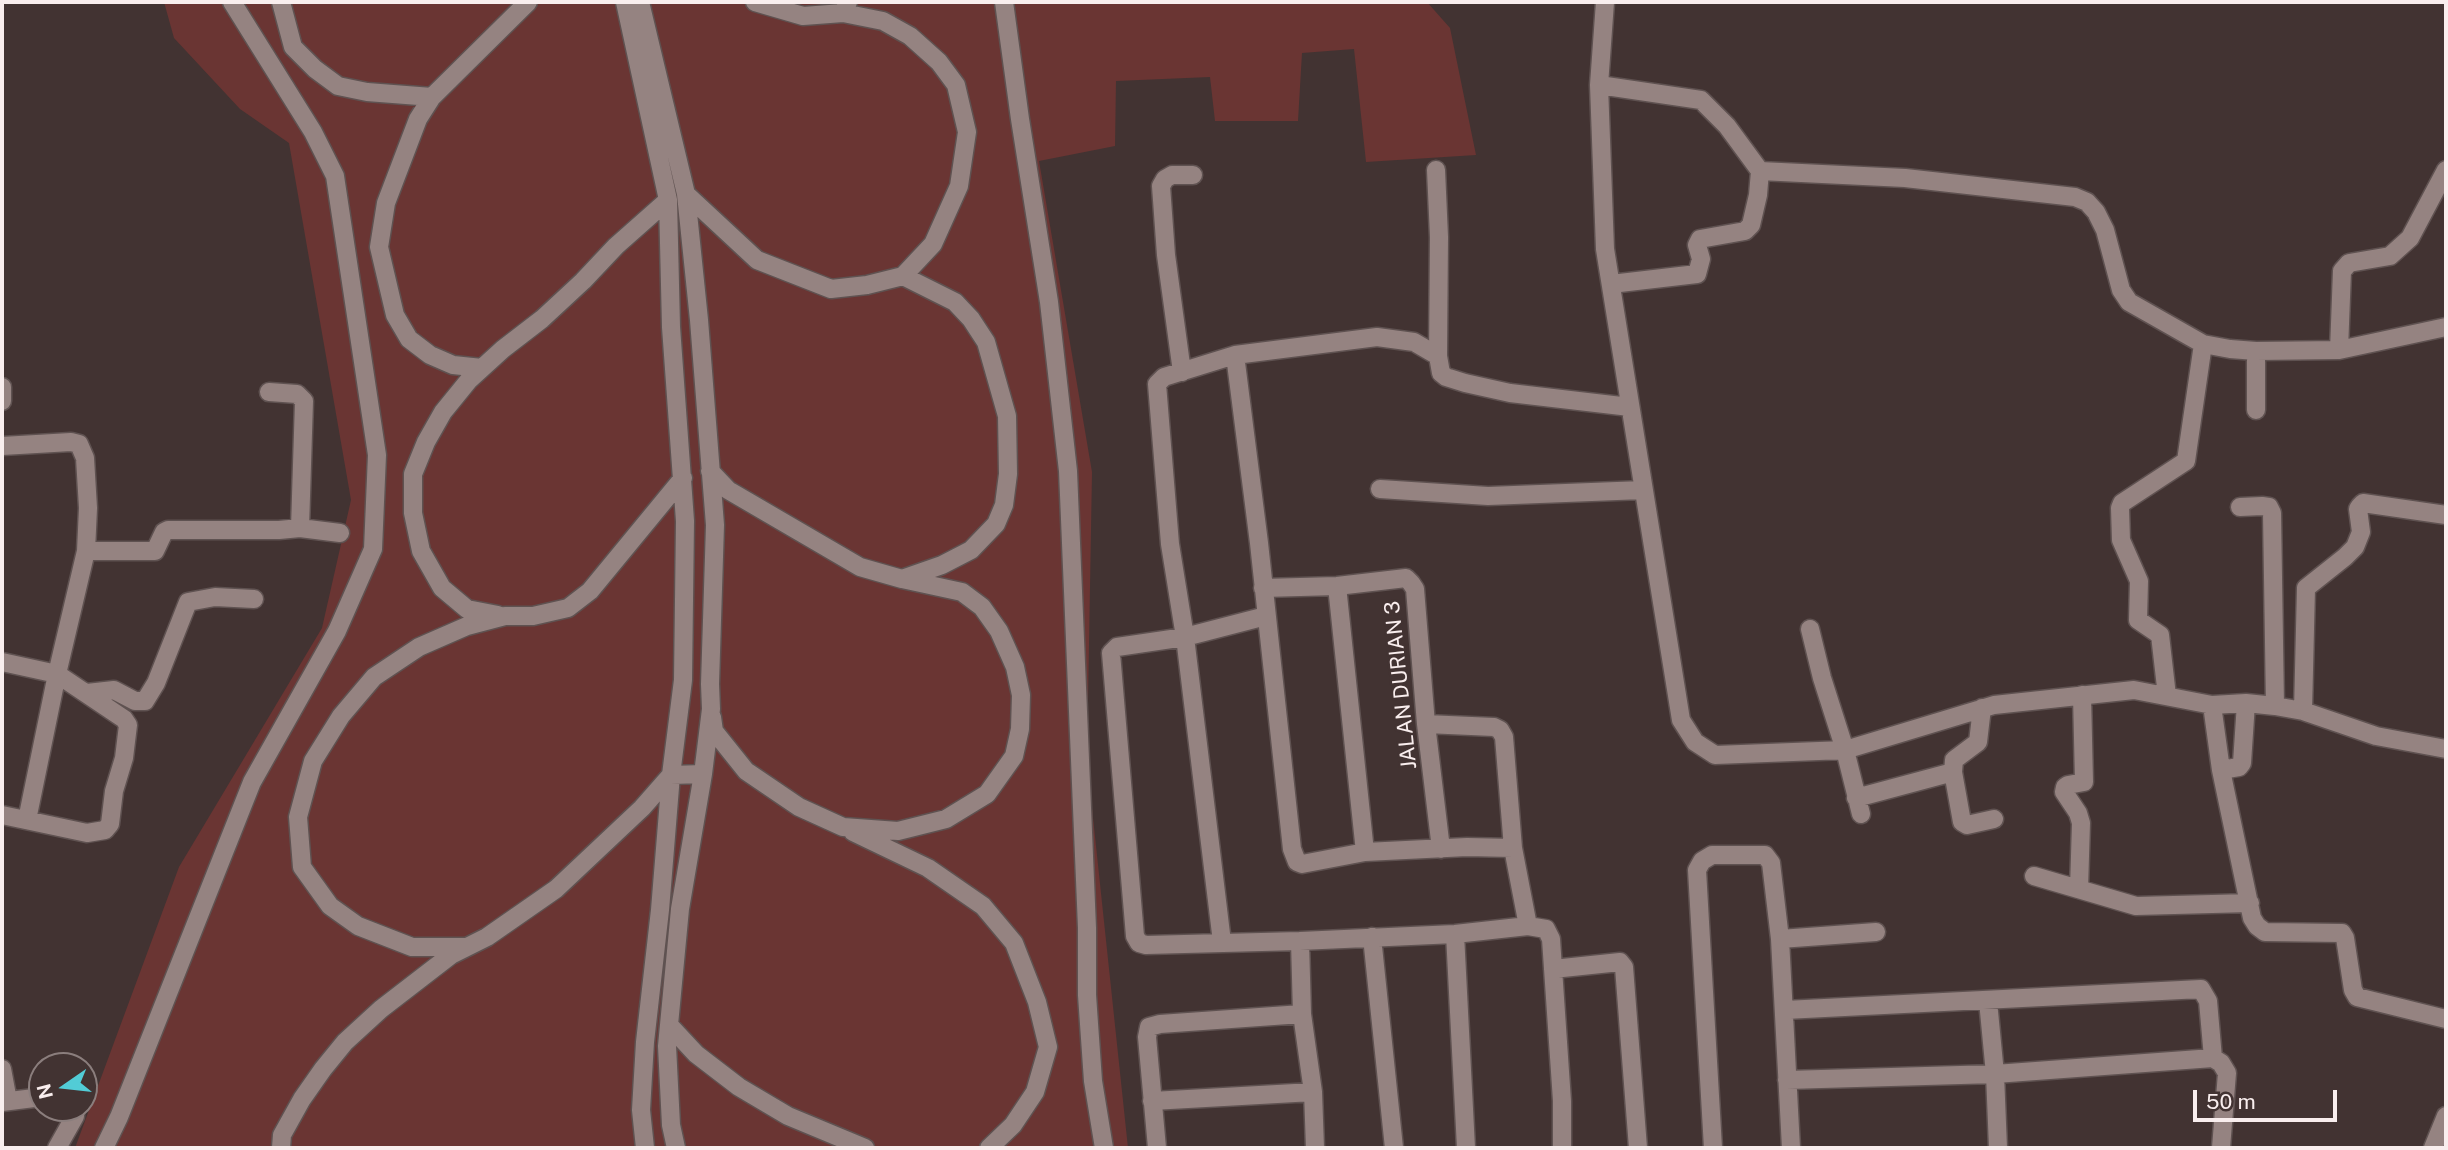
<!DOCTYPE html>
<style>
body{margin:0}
#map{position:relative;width:2448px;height:1150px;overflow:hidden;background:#423332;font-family:"Public Sans",sans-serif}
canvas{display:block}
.frame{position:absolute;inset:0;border:4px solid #f9eeee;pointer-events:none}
.north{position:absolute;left:28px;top:1052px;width:70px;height:70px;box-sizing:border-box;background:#423332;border:2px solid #8b7e7d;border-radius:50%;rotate:256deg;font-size:19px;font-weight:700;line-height:28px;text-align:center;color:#f9eeee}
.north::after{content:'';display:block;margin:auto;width:24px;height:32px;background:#52ccd6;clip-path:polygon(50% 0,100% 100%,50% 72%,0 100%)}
.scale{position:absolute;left:2193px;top:1090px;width:144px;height:32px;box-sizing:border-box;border:4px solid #f9eeee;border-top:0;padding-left:9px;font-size:21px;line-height:24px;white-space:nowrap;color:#f9eeee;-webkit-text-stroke:5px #423332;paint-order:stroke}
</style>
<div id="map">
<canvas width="2448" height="1150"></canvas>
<div class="frame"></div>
<div class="north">N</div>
<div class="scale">50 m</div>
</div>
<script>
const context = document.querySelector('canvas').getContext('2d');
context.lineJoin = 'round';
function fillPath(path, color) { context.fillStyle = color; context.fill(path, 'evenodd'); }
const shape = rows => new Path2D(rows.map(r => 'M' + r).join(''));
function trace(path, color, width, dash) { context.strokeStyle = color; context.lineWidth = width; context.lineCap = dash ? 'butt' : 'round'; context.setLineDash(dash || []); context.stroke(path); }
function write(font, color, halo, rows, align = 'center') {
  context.font = font + ' "Public Sans",sans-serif'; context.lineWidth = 5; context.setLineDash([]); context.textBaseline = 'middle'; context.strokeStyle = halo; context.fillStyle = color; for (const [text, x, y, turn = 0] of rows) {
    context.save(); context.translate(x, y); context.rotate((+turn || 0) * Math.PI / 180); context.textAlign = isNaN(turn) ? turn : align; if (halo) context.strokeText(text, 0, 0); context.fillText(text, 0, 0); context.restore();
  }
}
const green = shape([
 [164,2,1427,2,1450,28,1476,155,1366,162,1354,49,1302,53,1298,121,1215,121,1210,77,1116,81,1115,146,1039,161,1092,472,1087,761,1128,1148,75,1148,179,867,322,628,351,500,289,143,240,109,174,38]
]);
const minor = shape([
 [281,2,293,47,315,69,338,86,367,92,432,97],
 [625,2,668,200,671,327,685,521,683,680,671,775,660,910,645,1042,641,1110,645,1148],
 [640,2,686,194,699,320,715,525,710,684,711,709,703,774,680,909,667,1046,671,1125,676,1148],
 [755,2,803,16,843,13,848,2],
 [1004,2,1020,119,1049,302,1068,471,1087,928,1087,995,1093,1081,1104,1148],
 [1605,2,1599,85,1605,249,1681,720,1695,742,1715,755,1845,750,1994,705,2134,690,2212,705,2246,703,2275,706,2303,711,2376,736,2446,749],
 [1599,85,1701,100,1727,126,1760,171,1905,178,2075,197,2087,202,2096,212,2105,230,2121,290,2129,302,2203,344,2230,349,2256,351,2339,350,2446,327],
 [1436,170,1439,237,1438,356,1441,373,1446,377,1465,383,1510,393,1630,407],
 [686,194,757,260,831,289,867,285,903,276,933,244,959,186,967,132,956,85,939,62,910,36,883,21,843,13],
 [1611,284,1697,274,1701,259,1697,245,1700,239,1745,231,1751,225,1758,195,1760,171],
 [2339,350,2342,271,2349,263,2390,256,2410,238,2446,170],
 [2256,351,2256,410],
 [1235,355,1259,543,1292,849,1297,862,1302,864,1365,852,1467,847,1513,848],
 [482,368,453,365,430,355,409,339,395,315,379,247,386,203,418,119,432,97,528,2],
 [1182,372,1166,255,1161,186,1165,179,1172,175,1193,175],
 [2,387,2,401],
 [269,392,297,394,304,401,300,528],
 [2,446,71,442,79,444,85,458,88,508,86,551,57,674,27,820],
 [710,471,728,490,860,567,902,579,942,565,971,550,996,524,1004,505,1008,474,1007,416,986,342,971,319,955,302,903,276],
 [1380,489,1488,496,1643,490],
 [2240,507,2262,506,2269,507,2272,513,2275,706],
 [86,551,155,551,164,532,168,530,279,530,300,528,340,533],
 [1337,586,1365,852],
 [1263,588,1337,586,1406,578,1411,583,1415,589,1426,724,1441,849],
 [498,615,467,609,442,588,421,551,413,513,413,474,426,442,443,412,469,380,503,349,542,319,583,281,616,246,668,200],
 [1266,616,1185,637,1117,647,1111,653,1135,936,1139,943,1146,945,1300,941,1455,934,1528,926,1546,929,1551,939,1562,1101,1562,1148],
 [1810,629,1822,678,1845,750,1861,814],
 [2,662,57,674,124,719,128,725,124,758,114,791,110,824,105,830,87,833,2,815],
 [87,693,114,690,135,701,145,701,156,683,188,602,215,597,254,599],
 [2167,696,2160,635,2138,620,2139,581,2121,540,2120,508,2122,503,2186,461,2203,344],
 [2212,705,2221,770,2252,918,2257,926,2265,932,2342,933,2345,938,2353,990,2357,997,2446,1019],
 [2303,711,2306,588,2345,557,2355,547,2361,532,2358,509,2360,506,2363,503,2446,515],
 [712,717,714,731,746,771,799,807,843,827,898,831,946,819,987,794,1014,756,1020,729,1021,695,1015,667,999,631,982,607,962,592,902,579],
 [1426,724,1494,727,1500,730,1504,737,1513,848,1528,926],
 [2221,770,2239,767,2242,763,2246,703],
 [1953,772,1962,822,1967,825,1994,819],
 [1856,798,1953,772,1954,760,1978,742,1982,708],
 [853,832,928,868,983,906,1014,943,1037,1002,1048,1047,1035,1092,1013,1125,989,1148],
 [2034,876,2136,906,2250,903],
 [2079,889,2081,823,2078,813,2064,792,2065,787,2068,785,2084,782,2082,695],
 [1455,934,1466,1148],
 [1372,937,1394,1148],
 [1780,939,1876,932],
 [1300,941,1302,1014,1313,1092,1315,1148],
 [1222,942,1185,637,1170,544,1157,384,1164,377,1235,355,1377,337,1414,342,1438,356],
 [467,947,412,947,358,926,330,906,302,867,298,817,313,761,341,716,374,677,419,647,467,626,505,616,533,616,568,608,590,591,683,478],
 [1553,969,1620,962,1624,967,1638,1148],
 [1988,1001,1995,1074,1998,1148],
 [1785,1010,2201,989,2208,1001,2213,1058],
 [669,1025,696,1054,739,1087,788,1116,865,1148],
 [2,1069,8,1101],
 [1787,1080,1995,1074,2213,1058,2221,1063,2227,1073,2221,1148],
 [1152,1101,1313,1092],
 [2,1102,42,1097],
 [57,1148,75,1116,75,1108],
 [104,1148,119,1117,252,782,337,631,373,549,377,455,335,176,313,132,232,2],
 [281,1148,282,1135,302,1099,323,1069,345,1042,381,1009,451,955,487,937,556,889,642,808,671,775,703,774],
 [1157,1148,1147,1037,1149,1027,1160,1024,1302,1014],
 [1713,1148,1697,870,1702,861,1712,855,1765,855,1771,863,1780,939,1791,1148],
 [2433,1148,2446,1116]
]);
const streetNames = [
 ["JALAN DURIAN 3",1401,685,-96]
];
fillPath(green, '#6a3533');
trace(minor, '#5f5251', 21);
trace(minor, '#958381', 18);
write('21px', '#f9eeee', '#423332', streetNames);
</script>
